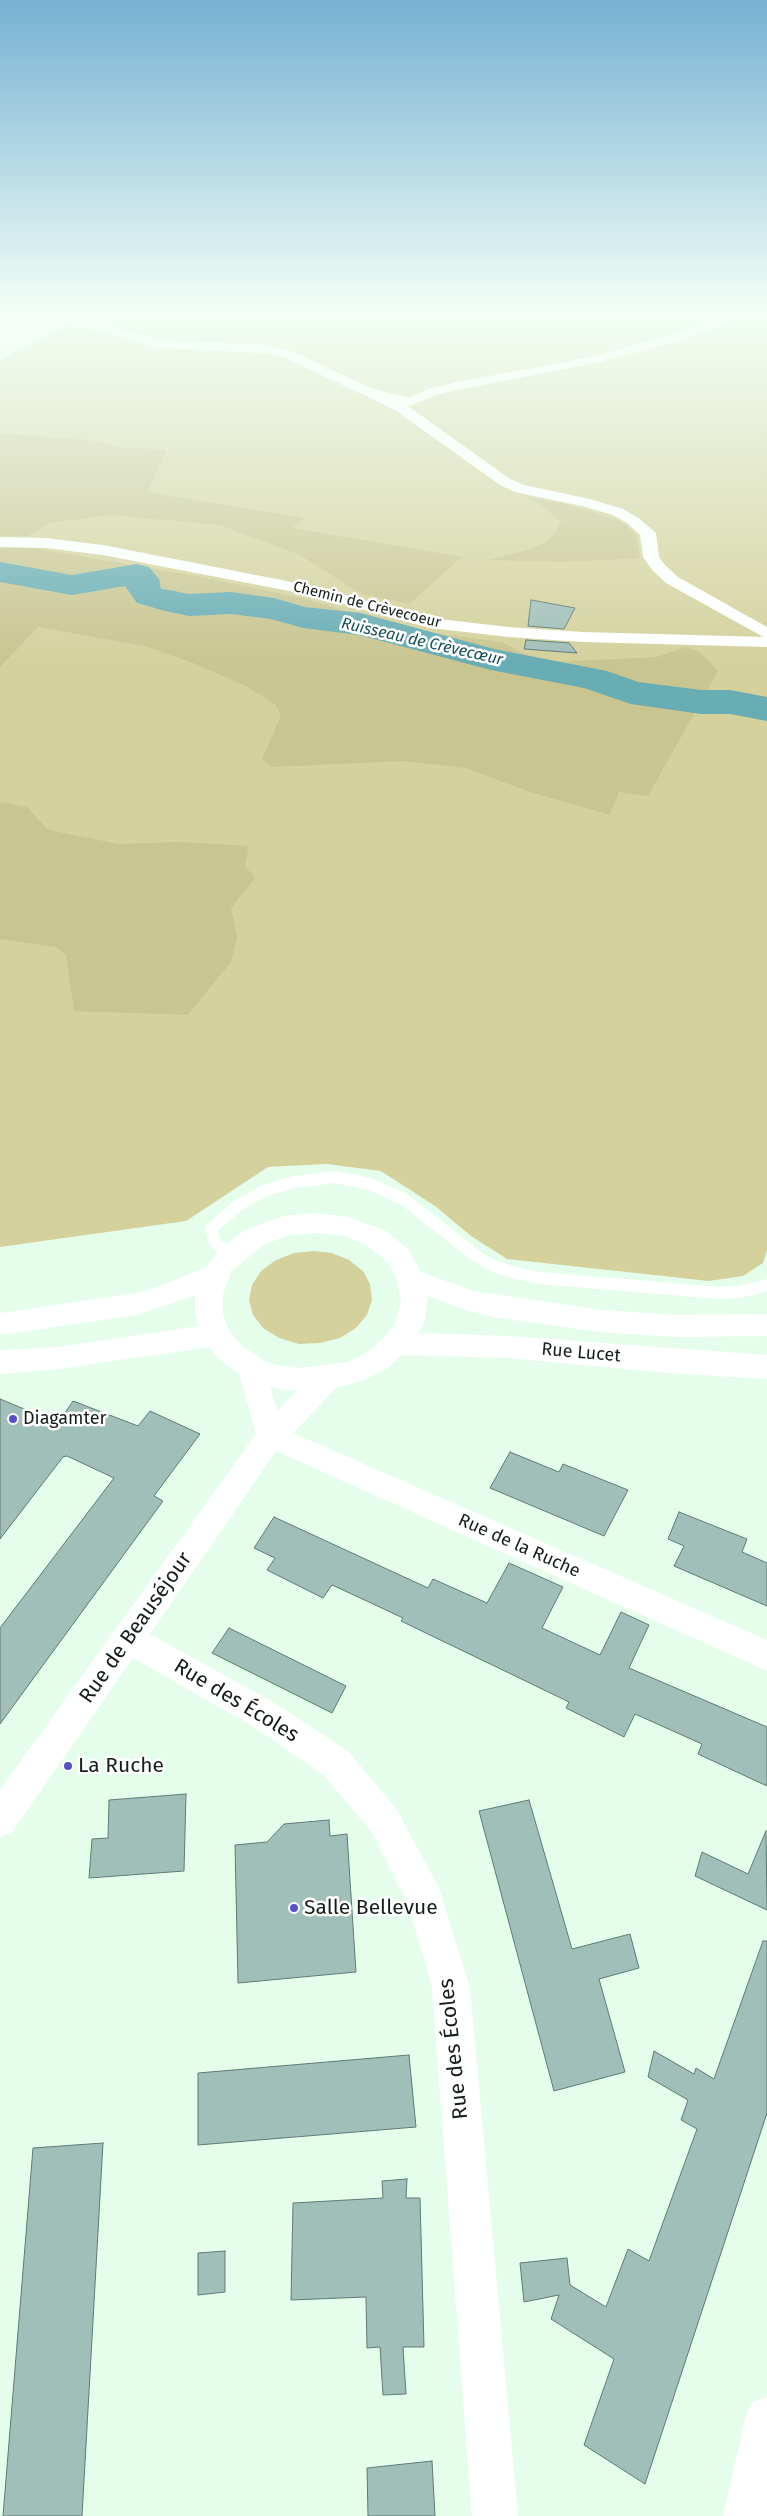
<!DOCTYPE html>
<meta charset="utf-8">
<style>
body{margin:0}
canvas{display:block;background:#e5feec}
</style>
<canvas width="767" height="2516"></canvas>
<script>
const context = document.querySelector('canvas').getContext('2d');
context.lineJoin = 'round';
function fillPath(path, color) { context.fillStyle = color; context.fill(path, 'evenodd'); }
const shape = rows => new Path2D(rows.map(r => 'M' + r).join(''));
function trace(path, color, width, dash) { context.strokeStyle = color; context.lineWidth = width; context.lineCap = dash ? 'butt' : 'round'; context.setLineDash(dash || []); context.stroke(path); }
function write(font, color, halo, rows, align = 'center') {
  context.font = font + ' "Fira Sans",sans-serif'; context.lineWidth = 5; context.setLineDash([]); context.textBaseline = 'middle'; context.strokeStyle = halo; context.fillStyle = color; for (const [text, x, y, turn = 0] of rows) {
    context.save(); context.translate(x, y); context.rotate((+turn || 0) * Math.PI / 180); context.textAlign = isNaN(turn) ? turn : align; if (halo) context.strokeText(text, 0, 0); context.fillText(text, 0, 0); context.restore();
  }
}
const green = shape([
 [39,312,767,312,767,1250,763,1263,743,1276,709,1281,507,1259,471,1236,435,1206,381,1171,327,1164,268,1167,186,1221,0,1247,0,360,81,318],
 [313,1251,332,1253,349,1260,363,1271,370,1284,372,1300,367,1315,356,1328,340,1338,320,1343,299,1344,279,1338,263,1328,253,1315,249,1300,252,1285,261,1271,276,1260,294,1253]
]);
const forest = shape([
 [0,433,95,441,115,447,167,450,147,492,304,518,292,528,462,557,409,604,359,593,300,555,219,525,111,515,49,523,28,536,0,536],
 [524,496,566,504,615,519,628,527,636,536,640,558,563,562,487,560,524,551,544,543,555,533,561,522,549,510],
 [0,548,33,548,196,576,302,598,416,631,502,642,526,655,555,662,656,657,686,647,701,653,718,671,648,796,619,792,610,815,527,791,466,768,404,761,272,767,262,759,281,716,276,705,246,686,196,664,145,646,38,627,0,667],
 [0,802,27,807,48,830,119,844,181,842,249,846,245,866,255,878,231,908,237,937,231,962,188,1015,74,1011,66,955,56,947,0,939]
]);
const river = shape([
 [0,562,72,575,137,564,149,567,159,579,161,589,169,590,189,594,231,592,274,598,305,607,361,613,494,649,607,671,638,682,701,690,730,690,767,697,767,721,730,714,701,714,631,704,584,688,491,670,359,635,303,628,271,619,231,614,189,616,169,612,137,603,125,586,72,595,0,582,0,562]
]);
const building = shape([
 [531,600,575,608,564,629,528,626,531,600],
 [526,640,569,643,577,653,524,649,526,640],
 [0,1399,58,1423,73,1401,138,1426,150,1411,200,1434,154,1496,163,1501,0,1724,0,1628,114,1478,67,1456,63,1457,0,1539,0,1399],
 [510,1452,559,1472,563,1464,628,1490,604,1536,490,1488,510,1452],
 [679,1512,747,1539,742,1552,767,1563,767,1606,674,1566,684,1546,668,1539,679,1512],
 [274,1517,428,1588,433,1579,487,1603,509,1563,563,1587,542,1628,600,1655,621,1612,649,1625,629,1668,767,1727,767,1786,698,1754,702,1744,635,1714,624,1737,566,1708,569,1702,401,1621,403,1618,371,1603,332,1585,323,1598,267,1570,275,1558,254,1548,274,1517],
 [229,1628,346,1686,332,1713,212,1653,229,1628],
 [186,1794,184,1871,89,1878,92,1839,108,1838,109,1800,186,1794],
 [529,1800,572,1949,630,1934,639,1968,599,1979,625,2072,554,2091,479,1811,529,1800],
 [329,1820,330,1836,347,1834,356,1972,238,1983,235,1845,267,1842,284,1824,329,1820],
 [766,1831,767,1910,695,1876,702,1852,748,1874,766,1831],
 [763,1941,767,1941,767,2113,645,2484,584,2445,614,2359,551,2319,559,2295,524,2302,520,2263,567,2258,570,2285,606,2307,628,2249,649,2261,697,2129,681,2120,688,2100,648,2077,654,2051,694,2074,696,2068,714,2079,763,1941],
 [409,2055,416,2127,198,2145,198,2073,409,2055],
 [103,2143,82,2516,3,2516,33,2148,103,2143],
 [407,2179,406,2198,420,2198,424,2347,403,2347,406,2394,383,2395,380,2347,367,2348,366,2297,291,2300,293,2203,383,2198,382,2181,407,2179],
 [225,2251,225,2292,198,2295,198,2253,225,2251],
 [432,2461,435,2516,368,2516,367,2468,432,2461]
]);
const lane = shape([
 [231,1255,215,1243,211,1229,237,1206,266,1190,294,1182,335,1177,370,1184,405,1200,475,1255,493,1266,516,1273,540,1278,719,1293,739,1292,767,1285]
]);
const street = shape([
 [718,312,730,312,741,318,678,341,596,363,457,390,436,395,410,406,366,395,364,392,370,388,409,398,428,389,457,382,591,357,670,335,724,318,719,315,718,312],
 [0,537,46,538,103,545,312,586,431,618,508,627,583,632,767,637,767,647,583,642,508,637,430,628,310,595,103,555,46,548,0,547,0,537],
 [251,1356,261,1359,265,1367,277,1411,318,1370,328,1367,338,1370,342,1378,338,1386,293,1433,767,1640,767,1671,276,1451,150,1634,273,1702,348,1751,397,1810,439,1888,470,1988,518,2516,472,2516,432,1988,409,1906,373,1834,324,1775,249,1724,133,1658,12,1832,0,1837,0,1790,256,1434,237,1367,241,1359,251,1356],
 [767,2397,767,2516,723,2516,745,2419,751,2403,767,2397]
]);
const secondary = shape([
 [2,312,30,312,101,323,159,340,265,345,292,351,405,404,510,479,524,485,590,499,623,509,637,517,656,533,659,557,665,565,678,577,767,627,767,639,666,583,653,571,643,557,640,535,627,523,613,515,582,506,515,492,500,485,395,410,284,357,265,353,158,348,99,330,8,316,2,312]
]);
const primary = shape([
 [316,1213,348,1217,386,1231,408,1249,421,1272,474,1291,601,1310,676,1315,767,1314,767,1336,676,1337,601,1332,499,1318,471,1312,428,1296,424,1323,418,1333,509,1336,767,1355,767,1379,667,1373,509,1358,402,1355,388,1368,364,1380,328,1390,301,1392,275,1388,241,1375,221,1361,209,1347,59,1369,0,1374,0,1350,59,1347,199,1326,195,1315,195,1295,137,1315,0,1335,0,1313,137,1293,168,1283,206,1267,221,1248,245,1230,284,1216,316,1213],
 [316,1233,345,1236,366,1245,388,1263,397,1279,401,1301,396,1321,386,1336,368,1352,348,1362,301,1368,277,1365,261,1359,241,1345,229,1330,223,1315,223,1294,232,1271,265,1244,287,1236,316,1233]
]);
const markers = [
 [13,1419,5,"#5850c8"],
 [68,1766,5,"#5850c8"],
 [294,1908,5,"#5850c8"]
];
const farStreetnames = [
 ["Chemin de Crèvecoeur",367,605,14]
];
const farWaternames = [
 ["Ruisseau de Crèvecœur",422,642,13]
];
const streetNames = [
 ["Rue Lucet",581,1353,5],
 ["Rue de la Ruche",519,1546,24]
];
const poiNames = [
 ["Diagamter",23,1419]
];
const nearStreetnames = [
 ["Rue de Beauséjour",136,1628,-55],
 ["Rue des Écoles",236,1701,31],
 ["Rue des Écoles",454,2049,-96]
];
const nearPoinames = [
 ["La Ruche",78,1766],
 ["Salle Bellevue",304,1908]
];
fillPath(green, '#d4d19d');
fillPath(forest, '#c9c591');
fillPath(river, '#68acb4');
fillPath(building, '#a0bfb8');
trace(building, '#5e7b75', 1);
trace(lane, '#fff', 12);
fillPath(street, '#fff');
fillPath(secondary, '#fff');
fillPath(primary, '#fff');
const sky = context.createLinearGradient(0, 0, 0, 664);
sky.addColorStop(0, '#75b1d3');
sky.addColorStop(0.47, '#f3fff6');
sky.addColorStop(1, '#f3fff600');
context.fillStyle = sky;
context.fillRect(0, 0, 767, 664);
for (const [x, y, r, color] of markers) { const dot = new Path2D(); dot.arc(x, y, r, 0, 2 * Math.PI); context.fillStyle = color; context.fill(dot); trace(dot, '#fff', 2); }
write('15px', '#151e18', '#fff', farStreetnames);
write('italic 16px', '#155157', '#fff', farWaternames);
write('18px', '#151e18', '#fff', streetNames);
write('18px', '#151e18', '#fff', poiNames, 'left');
write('21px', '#151e18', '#fff', nearStreetnames);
write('21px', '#151e18', '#fff', nearPoinames, 'left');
</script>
